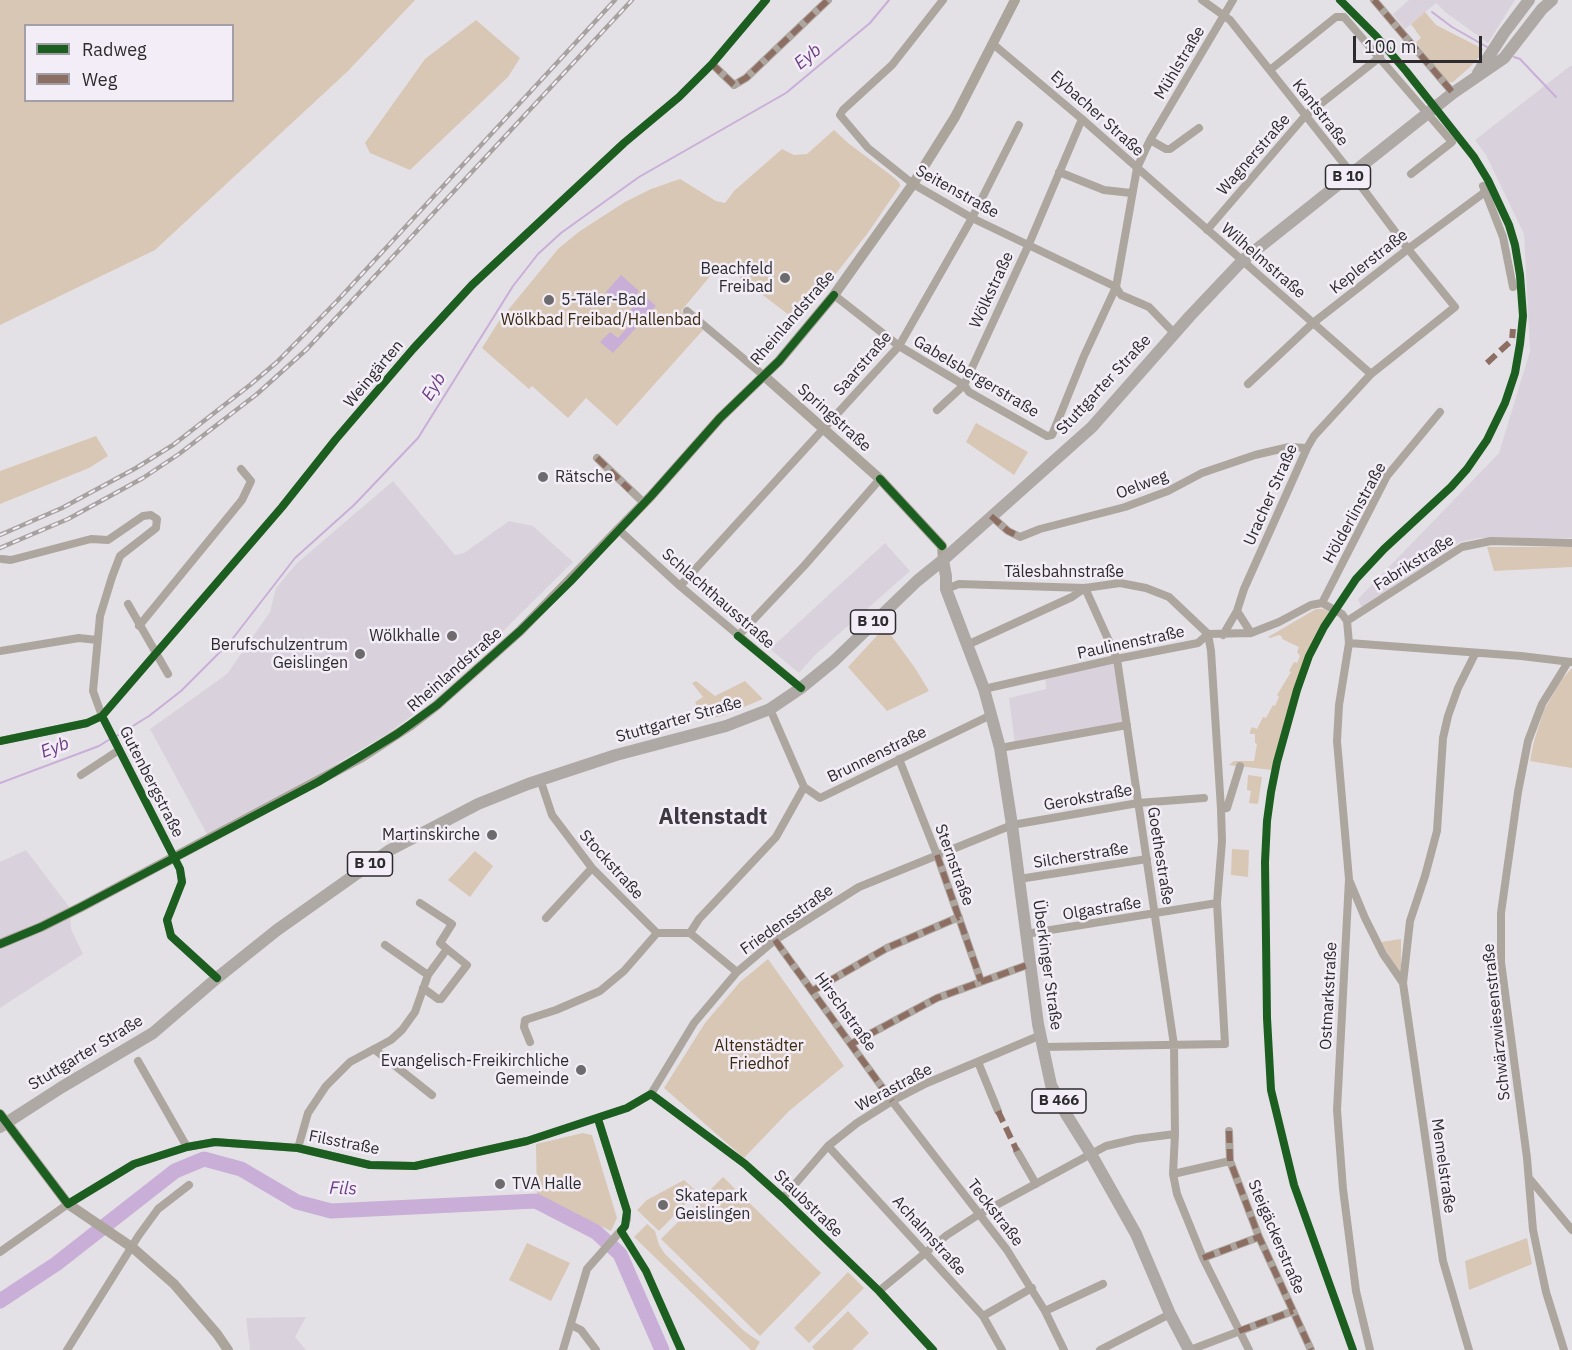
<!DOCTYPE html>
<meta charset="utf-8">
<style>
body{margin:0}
#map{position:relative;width:1572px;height:1350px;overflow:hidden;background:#e4e1e6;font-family:"IBM Plex Sans",sans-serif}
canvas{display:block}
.legend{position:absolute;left:24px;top:24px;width:210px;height:78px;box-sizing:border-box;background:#f2edf6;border:2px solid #a39fa6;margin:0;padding:8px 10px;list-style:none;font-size:18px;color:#2d2b2e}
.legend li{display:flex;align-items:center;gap:12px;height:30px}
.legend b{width:30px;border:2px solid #a39fa6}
.scale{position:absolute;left:1353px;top:36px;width:129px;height:27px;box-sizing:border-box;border:3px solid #2d2b2e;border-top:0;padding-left:8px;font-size:18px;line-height:21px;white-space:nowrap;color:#2d2b2e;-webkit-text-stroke:4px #f2edf6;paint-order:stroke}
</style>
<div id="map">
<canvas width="1572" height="1350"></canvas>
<ul class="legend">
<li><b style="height:8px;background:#1b5e20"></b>Radweg</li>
<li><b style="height:8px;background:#8d6e63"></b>Weg</li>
</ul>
<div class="scale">100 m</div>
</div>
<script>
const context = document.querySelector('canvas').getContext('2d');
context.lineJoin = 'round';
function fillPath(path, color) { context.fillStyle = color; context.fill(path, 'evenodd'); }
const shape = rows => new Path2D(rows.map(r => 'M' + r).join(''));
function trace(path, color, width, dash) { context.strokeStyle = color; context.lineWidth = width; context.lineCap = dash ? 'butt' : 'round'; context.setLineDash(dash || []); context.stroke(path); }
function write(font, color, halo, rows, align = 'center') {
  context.font = font + ' "IBM Plex Sans",sans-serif'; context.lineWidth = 5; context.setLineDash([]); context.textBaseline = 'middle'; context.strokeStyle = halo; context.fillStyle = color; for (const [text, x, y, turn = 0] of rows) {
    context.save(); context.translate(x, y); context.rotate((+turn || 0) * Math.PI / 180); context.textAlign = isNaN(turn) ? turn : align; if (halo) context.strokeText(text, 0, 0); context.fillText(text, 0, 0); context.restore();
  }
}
const built = shape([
 [1409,0,1515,0,1488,43,1445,12,1436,3,1405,29,1393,14],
 [1570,66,1572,66,1572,538,1479,538,1460,542,1362,608,1358,599,1499,453,1530,351,1524,234,1486,155,1475,140],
 [393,481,455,555,464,553,509,521,533,526,573,562,500,634,409,718,384,736,328,769,207,834,150,729,227,674,270,612,276,588,296,564],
 [885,543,910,571,815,655,799,673,770,649],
 [1117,659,1127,725,1015,745,1009,698,1046,689,1045,675],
 [26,850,70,908,71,929,83,954,0,1008,0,862],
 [306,1317,295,1337,306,1350,249,1350,250,1349,246,1318]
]);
const green = shape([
 [0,0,415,0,348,71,155,250,0,325],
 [26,26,232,26,232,100,26,100],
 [1425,12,1436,25,1483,49,1480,56,1469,68,1453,82,1447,82,1416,42,1421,38,1411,24],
 [476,20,520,58,508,77,410,170,370,153,365,143,425,59],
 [834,130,848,143,892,176,899,182,900,186,867,234,798,322,721,263,681,311,703,330,617,426,586,398,568,418,532,386,529,389,482,348,499,321,559,248,580,231,625,202,651,189,680,179,716,201,725,203,734,191,782,149,794,155,807,154],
 [976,423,1028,452,1014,475,966,442],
 [96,436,108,456,89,468,0,504,0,471],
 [1487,547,1572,547,1572,567,1494,571],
 [1316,609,1323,609,1330,612,1305,662,1272,770,1229,765,1234,761,1254,761,1257,744,1255,743,1255,734,1250,734,1250,731,1252,727,1257,729,1263,717,1266,718,1273,705,1275,706,1279,697,1277,695,1291,672,1289,671,1294,662,1297,663,1300,656,1297,652,1299,647,1282,639,1282,637,1279,635,1270,638,1268,637],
 [885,627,915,668,929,691,887,711,848,667],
 [1572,668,1572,768,1530,761,1534,741,1544,710,1561,680],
 [696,681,715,696,745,681,763,699,722,716,703,720,695,702,703,697,692,683],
 [1248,775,1262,777,1258,804,1249,803,1251,791,1247,790],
 [1232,849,1249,850,1248,877,1231,875],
 [475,851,493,866,470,897,448,880],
 [1401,939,1401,975,1381,942],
 [768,959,844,1066,789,1111,744,1158,664,1088,705,1023,740,982],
 [583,1133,592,1135,617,1218,611,1231,537,1195,536,1144],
 [723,1177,821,1273,760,1336,661,1239],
 [684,1180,697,1192,659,1231,637,1210,647,1200],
 [647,1224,655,1231,659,1245,665,1254,744,1331,760,1342,755,1350,751,1350,634,1237],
 [1527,1238,1532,1264,1469,1290,1465,1261],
 [527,1243,570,1263,551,1301,509,1280],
 [848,1272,864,1288,809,1343,794,1328],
 [848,1311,869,1333,852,1350,815,1350,812,1347]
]);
const water = shape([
 [621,275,639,291,634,297,638,301,644,295,656,306,613,353,600,342,610,332,618,338,629,326,622,319,634,306,630,301,624,308,606,292]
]);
const stream = shape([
 [1432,12,1452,27,1487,47],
 [1514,57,1520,59,1556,97],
 [115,737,149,716,181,691,230,642,295,558,354,505,418,438,513,286,538,254,561,233,639,177,786,93,870,23,889,0],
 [0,783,99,746,110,739]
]);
const river = shape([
 [0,1301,56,1264,175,1171,204,1159,241,1169,297,1202,331,1211,536,1201,596,1232,620,1254,662,1350]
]);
const street = shape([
 [943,0,892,65,843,110,840,115,868,148,913,184,972,218,1116,287,1121,295,1149,307,1175,334],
 [1202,0,1230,20,1352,174,1408,249,1455,307,1371,374,1314,436,1307,448,1244,589,1237,611,1223,635],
 [1374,0,1453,93],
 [993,44,1082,119,1371,374],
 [712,64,734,85,746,78,828,0],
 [1270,70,1336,17,1344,17,1452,142,1411,174],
 [1150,140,1166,149,1170,149,1199,128],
 [1059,172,1104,190,1131,193],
 [1483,186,1503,237,1513,287],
 [1207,230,1305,116,1380,57],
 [834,295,899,346,964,385,969,392,1047,436,1052,435,1084,356,1116,287,1137,168,1150,140,1233,0],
 [687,311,763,375],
 [1248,384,1313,323,1408,249,1485,192],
 [937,410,964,385,1029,244,1082,119],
 [597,458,644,503],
 [991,516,1008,531,1020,537,1040,529,1125,507,1168,491,1202,473,1255,455,1289,447,1307,448],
 [619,530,680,586,801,688],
 [2,559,11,560,91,539,108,540,143,516,151,515,157,519,156,528,120,556,112,577,100,616,93,691,102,716,180,869,182,882,167,920,171,936,217,978],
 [680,586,899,346,972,218,1019,125],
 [1085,588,1117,659,1174,1045,1175,1134,1173,1174,1177,1194,1203,1258,1249,1350],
 [946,589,959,584,1085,588,1120,583,1146,588,1169,597,1208,634,1211,651,1221,809,1222,841,1217,903,1225,1044,1043,1047],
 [1322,603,1387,476,1440,412],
 [128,604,168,674],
 [1237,611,1251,633],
 [1347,621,1462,547,1491,541,1572,543],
 [139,626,242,500,251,481,241,469],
 [738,636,804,566,880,479],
 [1349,643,1521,656,1571,662],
 [967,645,1072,597,1085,588],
 [0,651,79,638,97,640],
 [984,689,1111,660,1198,643,1208,634,1251,633,1279,622,1311,605,1322,603,1342,614,1347,621,1349,643,1339,705,1337,741,1349,879,1337,1110,1343,1189,1356,1291,1370,1350],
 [770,709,804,787],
 [0,741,87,723,102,716,282,507,336,439,413,349,472,285,624,143,679,97,712,64,766,0],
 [1000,748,1127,725],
 [899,759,937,855,981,981],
 [81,775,119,750],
 [540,779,552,815,592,868,657,933,690,933],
 [1221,809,1227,808,1240,766],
 [1019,879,1147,859],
 [1350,882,1365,918,1383,954,1403,983],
 [420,903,452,924,440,943,447,949,428,975],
 [546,918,592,868],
 [1026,934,1217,903],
 [775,940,892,1101,1007,1250,1045,1311,1064,1350],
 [737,972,690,933,699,919,776,837,804,787,820,798,991,715],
 [423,988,438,999,441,999,467,965,447,949],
 [812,991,887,948,959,917],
 [530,1042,524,1027,525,1020,556,1010,600,991,624,971,657,933],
 [851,1044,937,998,1030,964],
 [374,1049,432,1095],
 [138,1061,187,1147],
 [978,1062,998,1111],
 [651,1094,745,1164,783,1198,879,1291,933,1350],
 [1229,1131,1230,1161,1259,1237,1311,1350],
 [828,1146,983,1316,1002,1350],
 [298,1148,308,1113,326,1086,350,1062,391,1040,402,1030,415,1012,428,975,385,945],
 [1017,1151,1036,1184],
 [1173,1174,1230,1161],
 [1529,1178,1572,1230],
 [783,1198,828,1146,857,1123,892,1101,927,1083,1041,1035],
 [0,1252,68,1204,134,1164,187,1147,215,1142,298,1148,370,1165,415,1166,527,1141,627,1108,651,1094,694,1023,737,972,775,940,859,887,1012,825,1138,803,1204,798],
 [1203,1258,1259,1237],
 [879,1291,947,1235,978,1215,1091,1154,1106,1146,1136,1139,1175,1134],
 [1045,1311,1103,1284],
 [983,1316,1032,1288],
 [571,1325,581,1330,596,1350],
 [67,1350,139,1235,158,1209,189,1185],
 [563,1350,587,1269,625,1226,627,1219,627,1211,598,1119],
 [1100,1350,1170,1314],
 [1190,1350,1293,1311],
 [1469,1350,1443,1261,1403,983,1410,921,1425,876,1437,831,1443,738,1448,716,1458,688,1475,654],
 [1564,1350,1546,1292,1533,1230,1527,1158,1501,962,1501,913,1518,792,1528,741,1542,704,1568,662]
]);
const secondary = shape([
 [763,375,880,479,942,546,943,560],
 [0,944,41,927,81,907,362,757,411,725,437,705,520,631,651,496,720,418,779,361,834,295,913,184,955,117,1015,0],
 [0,1114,68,1204,133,1248,174,1284,217,1334,228,1350]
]);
const primary = shape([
 [1478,73,1504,33,1529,0],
 [943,560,946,576,946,589,984,689,1000,748,1012,825,1038,1024,1051,1085,1066,1114,1091,1154,1136,1234,1170,1314,1189,1350],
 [0,1127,62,1087,153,1033,217,978,277,930,390,850,478,804,528,784,616,755,726,726,770,709,801,688,834,661,917,581,943,560,1092,427,1190,316,1242,261,1453,93,1504,58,1542,9,1552,0]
]);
const rail = shape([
 [0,535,62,508,136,468,173,445,250,385,277,362,337,301,615,0],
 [0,548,68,519,143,478,179,454,257,394,307,349,632,0]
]);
const quiet = shape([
 [1374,0,1453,93],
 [712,64,734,85,746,78,828,0],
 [1487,363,1512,340,1513,329],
 [597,458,630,490],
 [991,516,1008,531,1020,537],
 [937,855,981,981],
 [775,940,892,1101],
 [812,991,887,948,959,917],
 [851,1044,937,998,1030,964],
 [998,1111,1017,1151],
 [1229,1131,1230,1161,1259,1237,1311,1350],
 [1203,1258,1259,1237],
 [1239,1331,1293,1311]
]);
const cycleway = shape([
 [1340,0,1376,36,1406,71,1474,157,1488,180,1509,225,1515,245,1520,275,1523,316,1520,344,1515,373,1505,403,1487,440,1467,469,1451,487,1384,549,1356,579,1324,627,1309,656,1297,690,1277,762,1271,792,1267,821,1265,862,1267,1018,1271,1090,1294,1185,1353,1350],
 [880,479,942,546],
 [738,636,801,688],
 [102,716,180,869,182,882,167,920,171,936,217,978],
 [0,741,87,723,102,716,282,507,336,439,413,349,472,285,624,143,679,97,712,64,766,0],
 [0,944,41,927,81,907,318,782,397,734,437,705,520,631,570,582,651,496,720,418,779,361,834,295],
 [0,1114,68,1204,134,1164,187,1147,215,1142,298,1148,370,1165,415,1166,527,1141,627,1108,651,1094,745,1164,783,1198,879,1291,933,1350],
 [598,1119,627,1211,625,1226,621,1231,646,1271,681,1350]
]);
const markers = [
 [785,278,6,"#6d6b6e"],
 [549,300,6,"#6d6b6e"],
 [543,477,6,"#6d6b6e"],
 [452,636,6,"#6d6b6e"],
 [360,654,6,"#6d6b6e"],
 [492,835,6,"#6d6b6e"],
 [581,1070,6,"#6d6b6e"],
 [500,1184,6,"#6d6b6e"],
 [663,1205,6,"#6d6b6e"]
];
const shields = [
 [1348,177,45],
 [873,622,45],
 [370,864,45],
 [1059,1101,54]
];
const shieldNames = [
 ["B 10",1348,177],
 ["B 10",873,622],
 ["B 10",370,864],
 ["B 466",1059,1101]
];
const streetNames = [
 ["Mühlstraße",1180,63,-59],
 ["Kantstraße",1320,113,52],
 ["Eybacher Straße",1097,114,42],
 ["Wagnerstraße",1254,155,-49],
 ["Seitenstraße",957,192,29],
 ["Wilhelmstraße",1263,261,41],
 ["Keplerstraße",1369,262,-38],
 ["Wölkstraße",992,290,-65],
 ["Rheinlandstraße",793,318,-49],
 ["Saarstraße",863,364,-49],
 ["Weingärten",374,374,-50],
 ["Gabelsbergerstraße",976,377,31],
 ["Stuttgarter Straße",1104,385,-47],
 ["Springstraße",834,418,42],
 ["Oelweg",1142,485,-21],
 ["Uracher Straße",1271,495,-66],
 ["Hölderlinstraße",1355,513,-61],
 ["Fabrikstraße",1414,563,-32],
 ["Tälesbahnstraße",1064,572],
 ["Schlachthausstraße",718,599,41],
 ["Paulinenstraße",1131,643,-12],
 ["Rheinlandstraße",455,670,-41],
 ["Stuttgarter Straße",679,720,-16],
 ["Brunnenstraße",877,755,-26],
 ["Gutenbergstraße",151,782,63],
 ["Gerokstraße",1088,798,-10],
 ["Silcherstraße",1081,856,-9],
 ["Goethestraße",1160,856,81],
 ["Stockstraße",611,865,48],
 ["Sternstraße",954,865,70],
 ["Olgastraße",1102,909,-9],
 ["Friedensstraße",787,920,-35],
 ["Überkinger Straße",1047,965,82],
 ["Ostmarkstraße",1329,996,-87],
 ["Hirschstraße",845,1012,54],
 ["Schwärzwiesenstraße",1497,1022,-96],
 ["Stuttgarter Straße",86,1053,-31],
 ["Werastraße",894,1088,-28],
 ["Filsstraße",344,1143,11],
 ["Memelstraße",1443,1166,82],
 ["Staubstraße",808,1204,44],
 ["Teckstraße",995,1213,52],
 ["Achalmstraße",929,1236,48],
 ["Steigäckerstraße",1276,1237,67]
];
const poiNames = [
 ["Beachfeld",773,269],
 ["Freibad",773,287],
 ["5-Täler-Bad",561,300,"left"],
 ["Rätsche",555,477,"left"],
 ["Wölkhalle",440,636],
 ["Berufschulzentrum",348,645],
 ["Geislingen",348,663],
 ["Martinskirche",480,835],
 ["Evangelisch-Freikirchliche",569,1061],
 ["Gemeinde",569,1079],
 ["TVA Halle",512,1184,"left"],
 ["Skatepark",675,1196,"left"],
 ["Geislingen",675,1214,"left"]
];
const parkNames = [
 ["Wölkbad Freibad/Hallenbad",601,320],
 ["Altenstädter",759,1046],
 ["Friedhof",759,1064]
];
const waterNames = [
 ["Eyb",808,57,-40],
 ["Eyb",434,387,-58],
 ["Eyb",55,748,-21],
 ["Fils",343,1189,2]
];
const districtNames = [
 ["Altenstadt",713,818]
];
fillPath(built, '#d9d2dd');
fillPath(green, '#d8c7b4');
fillPath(water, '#c9aed8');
trace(stream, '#c9aed8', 2);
trace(river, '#c9aed8', 15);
trace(street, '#ada69f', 8);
trace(secondary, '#aba49b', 10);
trace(primary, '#afa9a5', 12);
trace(rail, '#a7a19f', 4.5);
trace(rail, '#f2edf6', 2, [7]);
trace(quiet, '#8d6e63', 6, [12, 6]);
trace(cycleway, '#1b5e20', 8);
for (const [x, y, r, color] of markers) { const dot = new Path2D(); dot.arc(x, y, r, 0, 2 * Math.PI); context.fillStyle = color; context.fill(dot); trace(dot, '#f2edf6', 2); }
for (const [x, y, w] of shields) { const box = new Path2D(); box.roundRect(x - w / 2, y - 12, w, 24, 4.5); context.fillStyle = '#f2edf6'; context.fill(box); trace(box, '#2d2b2e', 1.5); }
write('bold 15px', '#2d2b2e', null, shieldNames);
write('16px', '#2d2b2e', '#f2edf6', streetNames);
write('16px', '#2d2b2e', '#f2edf6', poiNames, 'right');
write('16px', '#3b290e', '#f2edf6', parkNames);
write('italic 18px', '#6d3e84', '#f2edf6', waterNames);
write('bold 22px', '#3d3940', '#f2edf6', districtNames);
</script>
